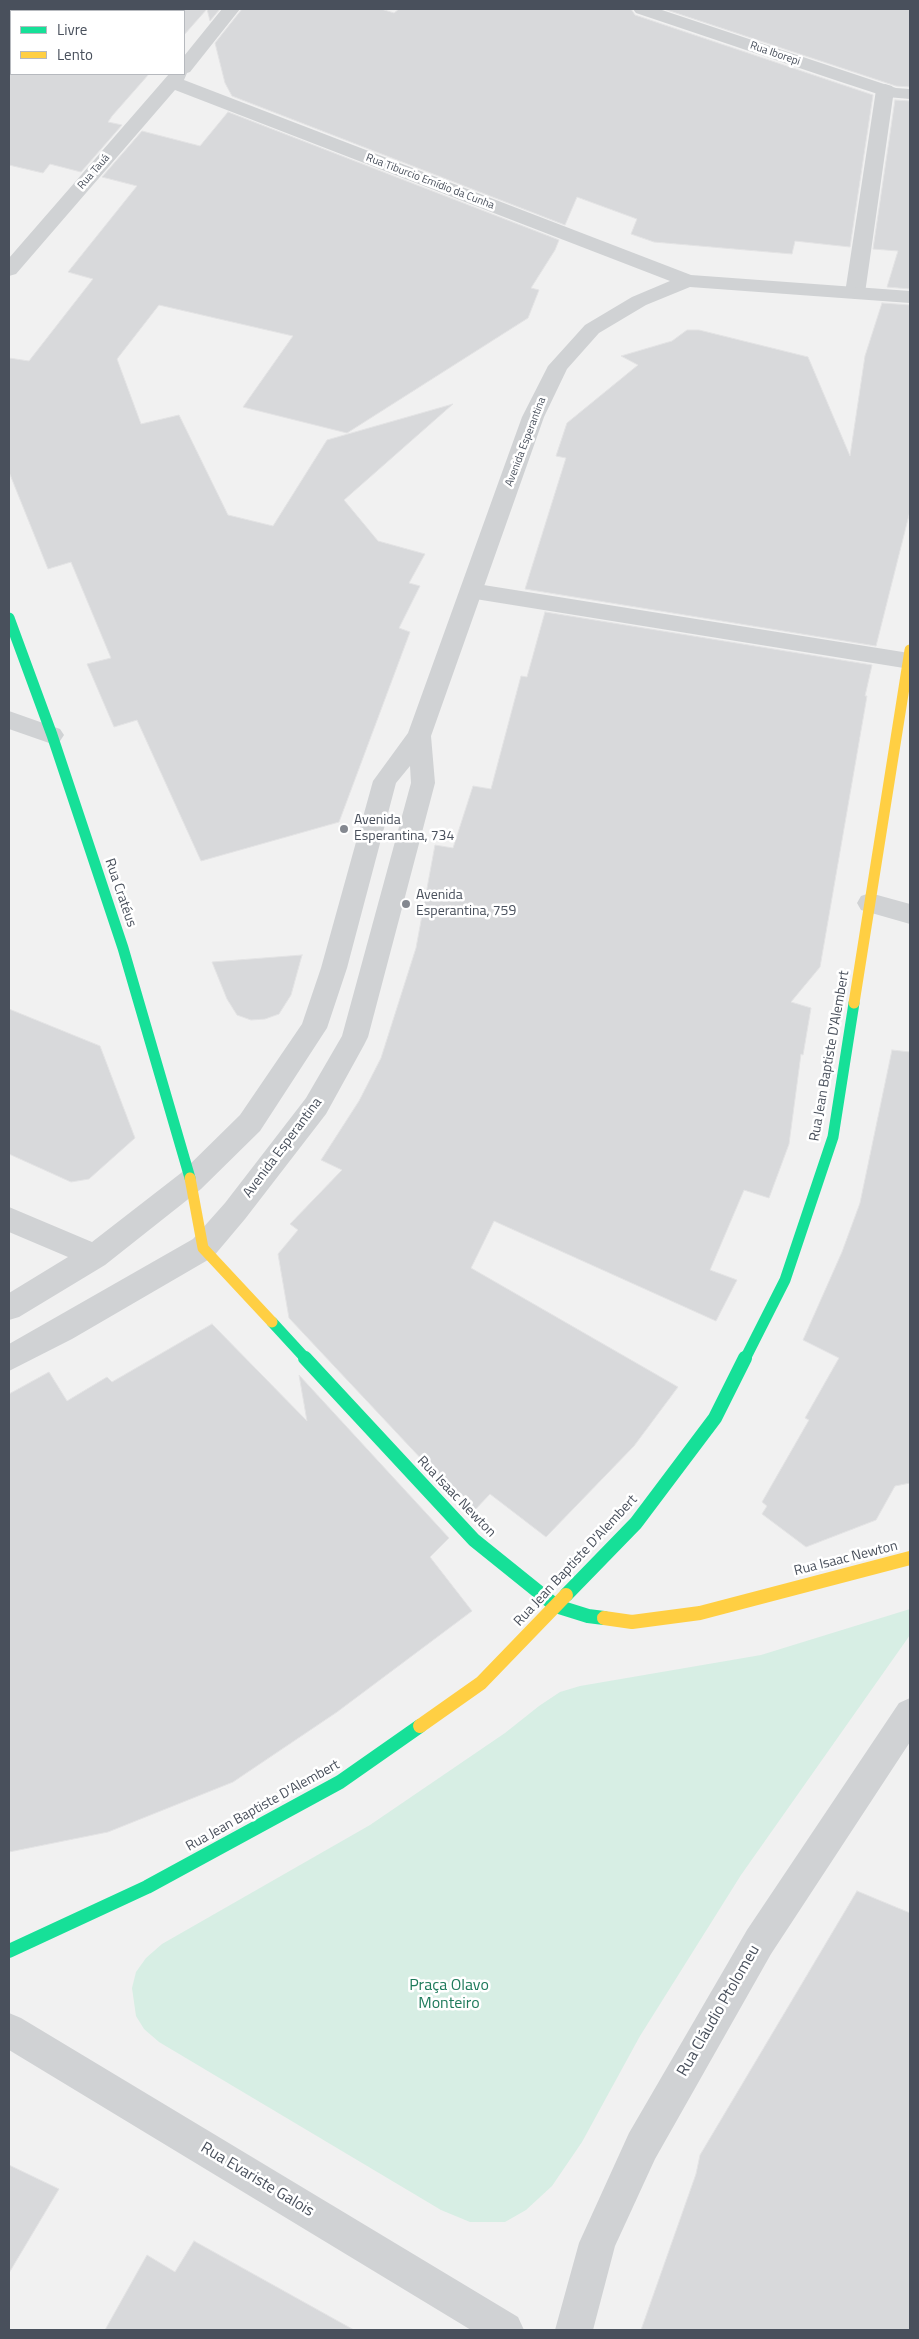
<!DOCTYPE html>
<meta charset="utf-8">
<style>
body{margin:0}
#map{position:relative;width:919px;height:2339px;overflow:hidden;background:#f1f1f1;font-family:"Titillium Web",sans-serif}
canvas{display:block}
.frame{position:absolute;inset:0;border:10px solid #49505c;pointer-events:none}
.legend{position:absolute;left:10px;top:10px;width:175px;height:65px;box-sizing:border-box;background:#fff;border:1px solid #b6b9be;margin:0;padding:6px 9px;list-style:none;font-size:15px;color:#49505c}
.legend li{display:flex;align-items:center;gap:10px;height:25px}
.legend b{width:25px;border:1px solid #b6b9be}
</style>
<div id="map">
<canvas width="919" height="2339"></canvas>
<div class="frame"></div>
<ul class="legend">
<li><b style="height:6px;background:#16e098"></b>Livre</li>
<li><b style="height:6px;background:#ffcf43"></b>Lento</li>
</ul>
</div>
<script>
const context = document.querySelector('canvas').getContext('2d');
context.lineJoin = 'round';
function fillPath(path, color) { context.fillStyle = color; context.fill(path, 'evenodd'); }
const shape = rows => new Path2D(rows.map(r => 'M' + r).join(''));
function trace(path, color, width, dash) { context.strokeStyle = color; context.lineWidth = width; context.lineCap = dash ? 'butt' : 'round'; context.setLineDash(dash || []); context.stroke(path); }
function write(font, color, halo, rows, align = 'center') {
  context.font = font + ' "Titillium Web",sans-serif'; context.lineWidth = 5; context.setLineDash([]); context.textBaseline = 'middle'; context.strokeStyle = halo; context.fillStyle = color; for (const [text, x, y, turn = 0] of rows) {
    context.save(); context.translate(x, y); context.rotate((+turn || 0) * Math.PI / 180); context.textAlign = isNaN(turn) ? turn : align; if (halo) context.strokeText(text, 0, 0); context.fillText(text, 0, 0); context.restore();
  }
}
const green = shape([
 [910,1609,910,1635,741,1875,640,2036,582,2142,552,2186,526,2210,505,2222,470,2222,441,2210,159,2042,144,2029,136,2016,132,1988,136,1972,146,1958,162,1944,370,1825,505,1733,539,1706,560,1692,580,1686,761,1655]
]);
const building = shape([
 [41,9,220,9,210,21,207,9,184,35,184,11,39,11,41,9],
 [242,9,381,9,394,13,399,9,631,9,635,15,873,95,850,247,795,241,792,254,654,242,631,234,637,219,577,197,565,225,232,96,225,83,215,43,242,9],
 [664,9,910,9,910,87,896,86,664,9],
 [11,44,11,74,149,74,112,116,108,122,122,125,81,172,50,164,43,173,9,165,9,46,11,44],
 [895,100,910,101,910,289,887,287,898,251,873,249,895,100],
 [228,112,559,240,555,250,531,288,539,290,528,318,347,433,243,407,293,336,159,305,117,359,141,424,179,415,228,515,273,526,327,440,453,404,344,500,378,541,425,554,409,583,420,586,399,628,410,632,339,822,201,861,137,720,114,727,87,664,111,658,71,562,48,569,9,472,9,358,29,361,93,279,68,272,137,186,102,177,142,131,200,146,228,112],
 [882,303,910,305,910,511,876,646,525,589,566,458,556,456,567,423,638,365,621,356,672,341,687,330,699,330,808,357,850,456,865,356,882,303],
 [545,612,872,665,865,696,867,696,820,967,791,1002,811,1008,803,1055,801,1054,789,1144,769,1198,744,1190,710,1270,737,1280,716,1321,494,1221,471,1268,678,1387,634,1446,546,1537,490,1494,472,1513,289,1318,278,1254,298,1230,290,1224,342,1170,321,1160,359,1101,381,1058,416,948,435,845,453,848,473,786,491,789,521,676,527,677,545,612],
 [302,955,291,995,279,1014,265,1019,251,1020,237,1015,227,999,212,962,302,955],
 [9,1009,100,1046,135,1138,89,1179,71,1182,9,1154,9,1009],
 [892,1050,910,1052,910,1483,895,1486,876,1520,806,1547,762,1514,767,1506,762,1502,809,1420,805,1418,839,1358,803,1340,842,1252,860,1203,892,1050],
 [212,1324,307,1421,299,1375,449,1538,430,1557,472,1611,337,1712,233,1782,108,1832,9,1852,9,1394,49,1372,67,1401,107,1377,112,1382,212,1324],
 [857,1891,910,1913,910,2330,641,2330,696,2174,700,2155,857,1891],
 [9,2165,59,2189,9,2273,9,2165],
 [194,2241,354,2330,105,2330,147,2255,175,2272,194,2241]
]);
const lane = shape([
 [885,84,892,86,894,90,865,293,862,297,855,299,848,297,845,293,876,90,878,86,885,84],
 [471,583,909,653,910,669,463,597,460,591,463,585,471,583]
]);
const street = shape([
 [222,9,240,9,190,72,187,73,184,80,691,275,910,291,910,303,690,287,646,305,599,333,567,369,544,417,431,736,435,783,368,1037,364,1045,326,1114,245,1219,213,1257,72,1339,9,1371,9,1344,193,1239,225,1203,306,1098,342,1036,411,783,410,766,396,783,347,968,327,1028,260,1131,201,1189,105,1265,19,1317,9,1320,9,1293,68,1257,9,1232,9,1207,92,1242,181,1173,240,1115,302,1024,321,968,373,781,408,733,522,417,548,366,585,325,632,297,670,281,175,90,16,274,9,276,9,258,169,74,184,74,184,56,222,9],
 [633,9,659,9,896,88,910,89,910,99,887,97,838,81,636,13,633,9],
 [9,711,60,729,64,735,60,741,52,744,9,729,9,711],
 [870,893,910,904,910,924,861,910,857,903,861,896,870,893],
 [910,1698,910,1742,771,1954,655,2159,615,2246,593,2330,555,2330,579,2243,629,2133,747,1930,899,1703,910,1698],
 [9,2013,21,2018,518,2317,524,2330,471,2330,9,2050,9,2013]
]);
const fastFar1 = shape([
 [9,618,52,735,123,948,190,1178],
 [272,1322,306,1359],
 [745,1359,785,1280,833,1137,854,1003]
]);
const fast = shape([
 [305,1358,474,1540,556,1606,588,1616,604,1618],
 [566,1595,636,1523,715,1418,745,1358],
 [9,1951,147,1887,340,1782,420,1726]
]);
const slowFar1 = shape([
 [854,1003,910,650],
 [190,1178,203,1248,272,1322]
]);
const slow = shape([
 [604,1618,632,1622,700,1613,910,1558],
 [420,1726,481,1683,566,1595]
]);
const markers = [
 [344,829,5,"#848890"],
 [406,904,5,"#848890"]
];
const farStreetnames = [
 ["Rua Iborepi",775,54,19],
 ["Rua Tauá",94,172,-49],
 ["Rua Tiburcio Emídio da Cunha",430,182,21],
 ["Avenida Esperantina",526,442,-69]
];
const poiNames = [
 ["Avenida",354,821],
 ["Esperantina, 734",354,837],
 ["Avenida",416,896],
 ["Esperantina, 759",416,912]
];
const streetNames = [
 ["Rua Cratéus",120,893,71],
 ["Rua Jean Baptiste D'Alembert",830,1056,-80],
 ["Avenida Esperantina",283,1148,-53],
 ["Rua Isaac Newton",456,1497,46],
 ["Rua Isaac Newton",846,1559,-14],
 ["Rua Jean Baptiste D'Alembert",576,1561,-47],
 ["Rua Jean Baptiste D'Alembert",263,1806,-29]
];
const nearParknames = [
 ["Praça Olavo",449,1986],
 ["Monteiro",449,2004]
];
const nearStreetnames = [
 ["Rua Cláudio Ptolomeu",719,2011,-60],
 ["Rua Evariste Galois",257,2180,31]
];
fillPath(green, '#d7eee4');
fillPath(building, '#d8d9db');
trace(building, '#e3e3e4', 1);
fillPath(lane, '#d0d2d4');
fillPath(street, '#d0d2d4');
trace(fastFar1, '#16e098', 11);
trace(fast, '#16e098', 14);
trace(slowFar1, '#ffcf43', 11);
trace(slow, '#ffcf43', 14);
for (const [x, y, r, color] of markers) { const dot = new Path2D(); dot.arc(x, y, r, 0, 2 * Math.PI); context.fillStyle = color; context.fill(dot); trace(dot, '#fff', 2); }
write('11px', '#49505c', '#fff', farStreetnames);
write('14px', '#49505c', '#fff', poiNames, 'left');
write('14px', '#49505c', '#fff', streetNames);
write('16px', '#1e7a5b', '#fff', nearParknames);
write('16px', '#49505c', '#fff', nearStreetnames);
</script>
